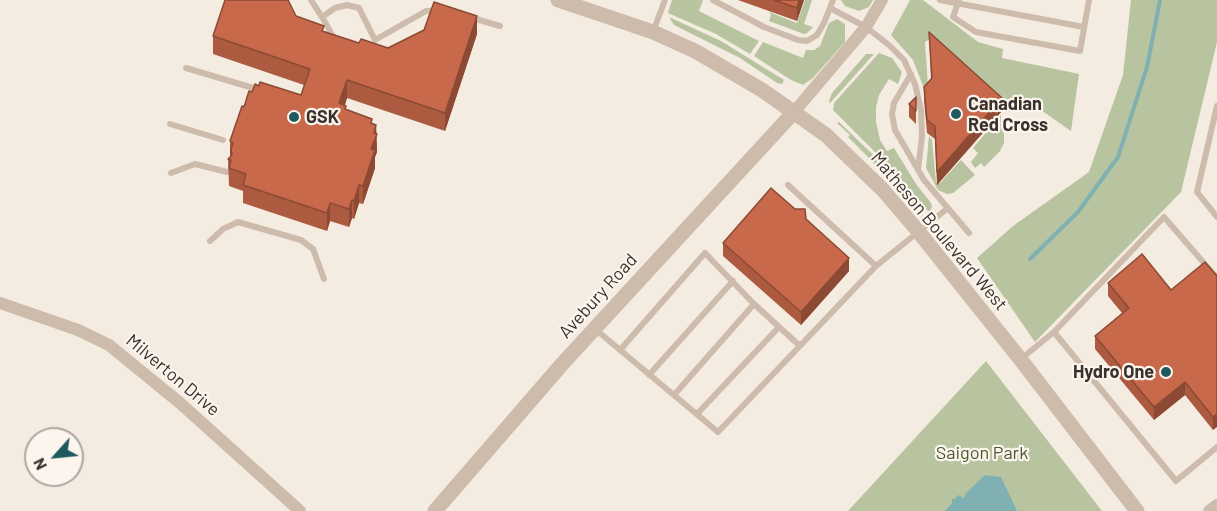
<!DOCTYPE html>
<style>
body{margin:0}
#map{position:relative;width:1217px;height:511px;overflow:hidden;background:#f4ebe1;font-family:Barlow,sans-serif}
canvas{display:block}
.north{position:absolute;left:24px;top:427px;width:60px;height:60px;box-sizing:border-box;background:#fbf5ee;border:2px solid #aea6a0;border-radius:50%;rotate:243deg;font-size:16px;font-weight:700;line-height:24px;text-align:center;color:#3b302b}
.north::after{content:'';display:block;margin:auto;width:21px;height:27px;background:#1f5a5e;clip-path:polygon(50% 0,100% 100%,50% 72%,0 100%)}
</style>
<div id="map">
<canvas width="1217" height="511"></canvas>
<div class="north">N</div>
</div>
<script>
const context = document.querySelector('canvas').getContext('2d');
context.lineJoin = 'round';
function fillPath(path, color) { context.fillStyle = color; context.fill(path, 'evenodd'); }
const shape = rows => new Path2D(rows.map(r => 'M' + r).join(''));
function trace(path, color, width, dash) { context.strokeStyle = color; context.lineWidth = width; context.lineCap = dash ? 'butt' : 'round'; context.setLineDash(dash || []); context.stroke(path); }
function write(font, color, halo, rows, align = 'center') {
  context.font = font + ' Barlow,sans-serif'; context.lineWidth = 4.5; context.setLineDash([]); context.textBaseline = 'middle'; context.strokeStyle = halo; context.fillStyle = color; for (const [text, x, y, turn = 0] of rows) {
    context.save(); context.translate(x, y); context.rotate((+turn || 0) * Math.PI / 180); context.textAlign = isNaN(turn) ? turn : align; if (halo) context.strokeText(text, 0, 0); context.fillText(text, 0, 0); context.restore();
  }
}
const green = shape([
 [672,0,703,0,699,11,759,41,750,54,716,34,668,13],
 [805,0,812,0,804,24,813,27,807,33,804,34,769,21,771,15,769,12,797,23],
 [841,0,873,0,869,7,859,11,845,6],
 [910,0,923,0,978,42,1003,49,1002,58,1079,74,1071,131,1025,99,1009,112,1004,112,1003,102,930,39,925,42,928,86,925,91,913,60,891,35],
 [1131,0,1217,0,1217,42,1181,192,1035,342,977,258,1013,226,1089,172,1123,75],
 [669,17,721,41,784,80,782,84,777,83,740,58,674,25],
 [837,19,845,24,845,42,813,78,803,85,791,80,754,56,763,42,803,58,806,50,814,50,820,46,829,23],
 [879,53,892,58,902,72,898,84,889,79,879,95,876,107,876,122,880,140,887,151,894,148,916,184,931,203,932,207,929,212,888,165,833,110,834,103],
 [866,54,874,54,830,103,829,101,832,93],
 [1001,115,1001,120,1003,124,1001,127,1004,134,1004,143,1000,151,984,167,981,163,975,168,971,162,978,153,973,148],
 [839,122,891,172,924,212,916,210,880,169,848,137,850,135,837,123],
 [929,136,932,140,936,182,940,183,961,160,975,175,953,193,947,194,938,190,926,168],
 [986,361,1102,511,848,511]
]);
const water = shape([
 [985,475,1001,477,1017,511,945,511,952,503,952,499,955,499,958,495,964,498,966,493]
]);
const stream = shape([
 [1030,259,1078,212,1118,157,1147,67,1160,0]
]);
const service = shape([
 [311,0,322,17,335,8,347,5,359,8,375,40,426,11,439,10],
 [713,0,764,27,798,40,807,41,817,35,824,23,833,0],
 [940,0,1084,27],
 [959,0,953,17,976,32,1080,51,1089,0],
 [830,8,866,27,890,46,904,60,915,84,921,110,922,136,918,170],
 [322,17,334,38],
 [469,17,500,26],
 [653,32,665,0],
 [186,68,260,90],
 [911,74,894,103,892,114,895,130,924,180,969,233],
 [1217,106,1197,192,1217,217],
 [170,124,223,140],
 [171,173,195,164,227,172],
 [788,185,876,266],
 [210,241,223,229,238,222,301,240,313,249,324,279],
 [1217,278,1164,217,1054,332,1176,481,1217,447],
 [595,329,718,432,876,266,948,208],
 [620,350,705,253,754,304,800,346],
 [1022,358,1054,332],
 [649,375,733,281],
 [674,395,754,304],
 [697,414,779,327]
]);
const minor = shape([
 [794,112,866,27,882,0],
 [0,303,78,330,109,345,180,403,300,511],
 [1209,511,1217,505]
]);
const tertiary = shape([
 [558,0,653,32,695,51,762,90,826,135,883,190,918,231,1021,360,1137,511],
 [435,511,563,363,794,112]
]);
const wall = shape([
 [738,0,804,0,797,21],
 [296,16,324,31,359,43,388,48,477,34,445,131,347,98,345,105,346,110,376,125,377,152,375,157,375,168,363,204,359,203,354,219,352,218,349,227,330,221,327,231,243,203,243,191,229,186,228,159,230,157,230,141,244,107,252,92,301,95,304,85,213,54,213,36],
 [929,32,1002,111,937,185,935,139,927,133,924,100,924,87,931,79],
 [909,104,916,111,916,124,909,117],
 [795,209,806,219,849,271,801,325,723,256,723,243],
 [1217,276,1213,430,1185,395,1154,420,1095,349,1095,336,1122,313,1108,296,1108,283,1171,290]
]);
const shadedWall = shape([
 [799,0,804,0,797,21,797,8],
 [477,16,477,34,445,131,445,113],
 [347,80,347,98,339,121,339,103],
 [1002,98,1002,111,937,185,937,172],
 [376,125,377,152,375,157,375,168,363,204,363,186,371,149,374,133],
 [359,185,359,203,354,219,354,201],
 [352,200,352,218,349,227,349,209],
 [330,203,330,221,327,231,327,213],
 [849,258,849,271,801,325,801,312],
 [1185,382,1185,395,1154,420,1154,407],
 [1217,414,1217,427,1213,430,1213,417]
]);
const building = shape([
 [225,0,288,0,296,16,324,26,322,31,359,43,361,39,388,48,424,30,434,2,477,16,445,113,347,80,339,103,346,106,345,109,372,119,371,123,376,125,374,133,377,134,371,149,375,150,363,186,359,185,354,201,352,200,349,209,330,203,327,213,243,185,246,174,229,168,231,160,228,159,232,155,231,150,233,143,230,141,242,106,244,107,249,91,252,92,255,84,259,86,260,82,301,95,310,69,213,36,225,0],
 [774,0,799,0,797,8,774,0],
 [929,32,1002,98,937,172,935,126,927,120,924,87,932,78,929,32],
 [916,97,916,111,909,104,916,97],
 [771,188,795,209,805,209,806,219,849,258,801,312,723,243,771,188],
 [1142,254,1171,290,1205,262,1217,276,1217,414,1213,417,1185,382,1154,407,1095,336,1129,308,1108,283,1142,254]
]);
const markers = [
 [956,114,6,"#1f5a5e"],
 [294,117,6,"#1f5a5e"],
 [1166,372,6,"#1f5a5e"]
];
const poiNames = [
 ["Canadian",968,104],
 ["Red Cross",968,125],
 ["GSK",306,117],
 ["Hydro One",1154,372,"right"]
];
const streetNames = [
 ["Matheson Boulevard West",939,231,50],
 ["Avebury Road",598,296,-48],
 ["Milverton Drive",173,375,40]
];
const parkNames = [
 ["Saigon Park",982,453]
];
fillPath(green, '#b8c4a0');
fillPath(water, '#7fb0b2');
trace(stream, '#7fb0b2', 4);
trace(service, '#cdbbac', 6);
trace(minor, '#cdbbac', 12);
trace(tertiary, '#cdbbac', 15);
fillPath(wall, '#ac5a40');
fillPath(shadedWall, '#8c4a34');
fillPath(building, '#c8694b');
trace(building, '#8c4a34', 1.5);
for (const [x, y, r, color] of markers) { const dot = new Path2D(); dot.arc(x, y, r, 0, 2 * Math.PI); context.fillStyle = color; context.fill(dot); trace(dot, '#fbf5ee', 2); }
write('bold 18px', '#3b302b', '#fbf5ee', poiNames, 'left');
write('18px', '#3b302b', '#fbf5ee', streetNames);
write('18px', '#4a5a2e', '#fbf5ee', parkNames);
</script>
